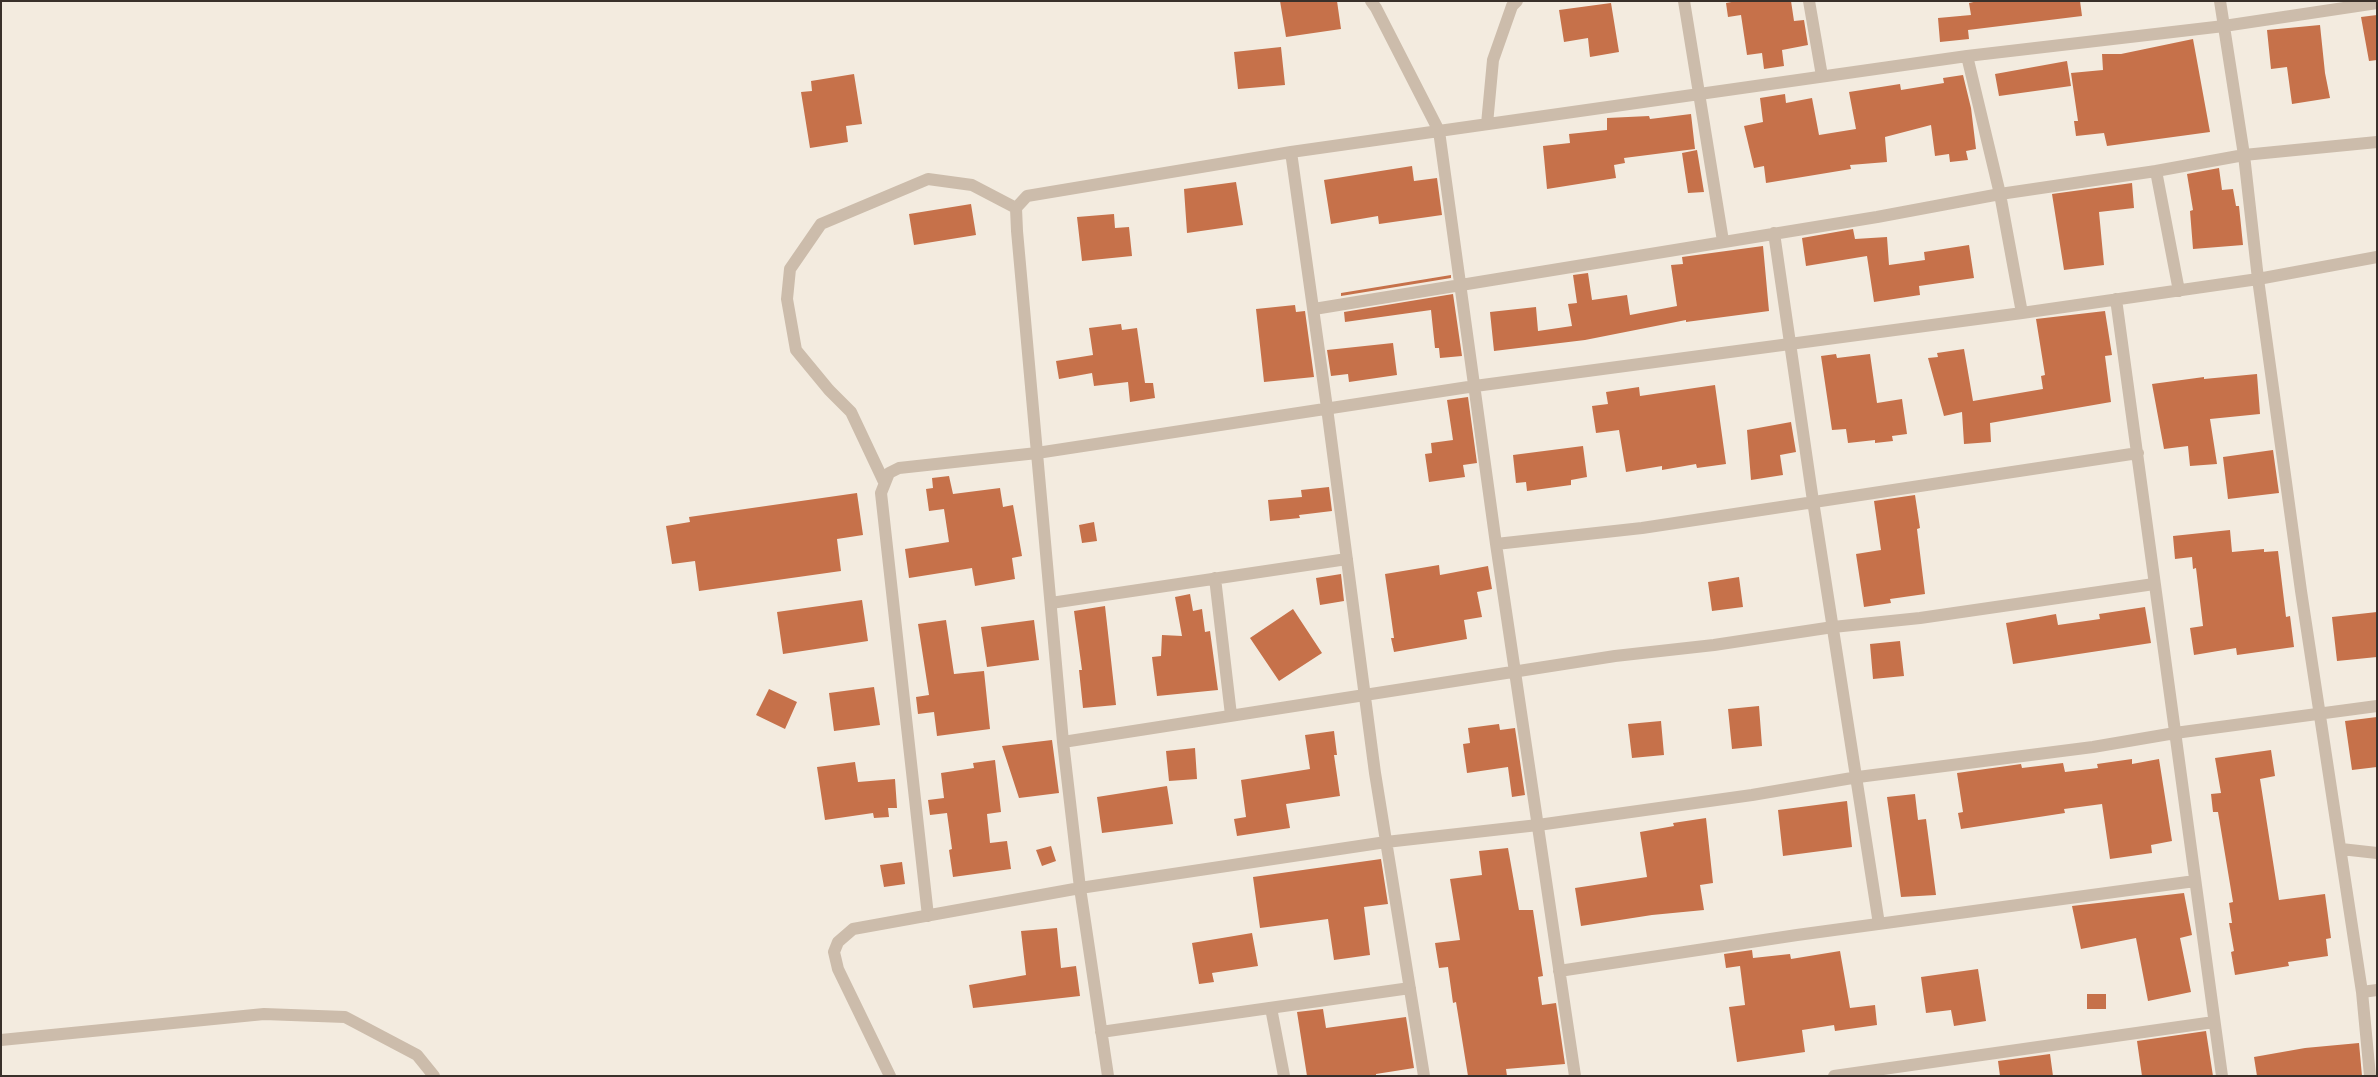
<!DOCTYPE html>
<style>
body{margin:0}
#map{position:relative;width:2378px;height:1077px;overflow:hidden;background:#f3ebdf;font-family:"PT Sans",sans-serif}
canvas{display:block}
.frame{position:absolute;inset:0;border:2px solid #39302a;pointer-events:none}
</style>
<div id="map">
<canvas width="2378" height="1077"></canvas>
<div class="frame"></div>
</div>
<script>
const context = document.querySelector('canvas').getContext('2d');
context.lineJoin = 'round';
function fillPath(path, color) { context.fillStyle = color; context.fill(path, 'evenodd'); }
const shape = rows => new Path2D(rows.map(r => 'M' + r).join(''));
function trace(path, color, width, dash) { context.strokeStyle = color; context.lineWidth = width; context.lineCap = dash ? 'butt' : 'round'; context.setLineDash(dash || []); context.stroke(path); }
const building = shape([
 [1280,1,1337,1,1341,29,1286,37],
 [1737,1,1791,1,1794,21,1804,20,1808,45,1782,50,1784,66,1764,69,1762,53,1747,55,1741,15,1728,17,1726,3],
 [1978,1,2080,1,2082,16,1968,30,1969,39,1940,42,1938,18,1971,15,1969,3],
 [1611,3,1619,52,1590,57,1588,38,1564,42,1559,10],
 [2377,15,2377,60,2369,61,2361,17],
 [2320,25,2325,73,2330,98,2292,104,2287,67,2271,69,2267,30],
 [2193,39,2210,132,2107,146,2104,133,2076,136,2074,121,2078,121,2071,73,2103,70,2102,54,2121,54],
 [1281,47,1285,85,1238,89,1234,52],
 [2067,61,2071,86,1999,96,1995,74],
 [854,74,862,124,846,126,848,142,810,148,801,92,812,91,811,81],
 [1963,75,1971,108,1976,149,1966,151,1968,160,1950,162,1949,154,1935,156,1931,125,1885,137,1887,162,1850,165,1851,169,1766,183,1764,166,1754,168,1744,126,1763,122,1760,98,1785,94,1786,103,1812,98,1819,135,1856,129,1849,92,1900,84,1901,90,1944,83,1943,78],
 [1691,114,1695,149,1624,158,1625,163,1614,165,1616,178,1547,189,1543,146,1570,143,1569,134,1607,130,1607,118,1649,116,1650,119],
 [1697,150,1704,192,1688,193,1682,153],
 [1412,166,1414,181,1437,178,1442,215,1379,224,1378,216,1331,224,1324,180],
 [2219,168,2222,190,2233,189,2236,206,2239,206,2243,245,2193,249,2190,211,2193,210,2187,174],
 [1236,182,1243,225,1187,233,1184,189],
 [2132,183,2134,208,2099,212,2104,265,2064,270,2052,194],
 [971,204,976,235,914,245,909,214],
 [1114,214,1115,228,1129,227,1132,256,1082,261,1077,217],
 [1853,229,1855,239,1887,237,1889,265,1925,260,1924,252,1969,245,1974,278,1919,286,1920,295,1874,302,1867,256,1806,266,1802,238],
 [1763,246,1769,311,1686,322,1686,320,1585,340,1494,351,1490,312,1536,307,1538,331,1572,326,1568,304,1577,303,1573,275,1588,273,1592,300,1627,295,1630,315,1677,306,1671,265,1683,264,1682,257],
 [1451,275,1451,278,1341,296,1341,293],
 [1453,294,1462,356,1440,358,1439,348,1435,348,1431,310,1345,322,1344,312],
 [1295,305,1296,312,1305,311,1314,377,1264,382,1256,309],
 [2105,311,2112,355,2105,356,2111,402,1990,423,1991,442,1964,444,1962,412,1944,416,1928,358,1938,357,1937,353,1964,349,1973,401,2043,389,2041,376,2045,375,2036,319],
 [1121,324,1122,330,1137,328,1145,383,1153,383,1155,398,1130,402,1128,382,1094,386,1092,373,1059,379,1056,361,1093,355,1089,328],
 [1393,343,1397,375,1349,382,1348,374,1331,376,1327,350],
 [1836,354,1837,358,1870,354,1877,403,1902,399,1907,434,1892,436,1893,441,1875,443,1875,440,1848,443,1846,429,1832,430,1821,356],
 [2257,374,2260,414,2210,419,2217,464,2190,466,2188,446,2164,449,2152,384,2204,377,2204,379],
 [1715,385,1726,464,1697,468,1696,464,1662,470,1662,466,1626,472,1619,430,1596,433,1592,406,1608,404,1606,392,1639,387,1640,396],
 [1468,397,1477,463,1463,465,1465,477,1429,482,1425,454,1432,453,1431,443,1453,440,1447,400],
 [1791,422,1796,452,1780,455,1783,475,1751,480,1747,430],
 [1583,446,1587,477,1571,480,1571,485,1527,491,1526,482,1516,483,1513,455],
 [2273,450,2279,493,2228,499,2223,457],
 [949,476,953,494,1000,488,1003,507,1013,505,1022,556,1012,558,1015,579,975,586,972,568,909,578,905,549,949,542,944,509,929,511,926,489,933,488,932,478],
 [1329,487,1332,511,1299,515,1300,518,1270,521,1268,500,1302,497,1301,490],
 [857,493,863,535,837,539,841,571,699,591,695,561,672,564,666,526,690,522,689,517],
 [1915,495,1920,528,1917,529,1925,594,1890,599,1891,603,1864,607,1856,554,1881,550,1874,501],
 [1094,522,1097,541,1082,543,1079,525],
 [2230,530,2232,552,2264,549,2264,552,2278,551,2286,617,2290,616,2294,647,2237,655,2236,648,2194,655,2190,628,2203,626,2196,568,2193,569,2192,557,2175,559,2173,536],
 [1439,565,1440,575,1488,566,1492,589,1477,592,1482,617,1464,620,1467,639,1394,652,1391,638,1394,638,1385,574],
 [1341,574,1344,601,1320,605,1316,578],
 [1739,577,1743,607,1712,611,1708,582],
 [1190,594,1193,611,1202,609,1205,632,1210,631,1218,690,1157,696,1152,657,1161,656,1162,635,1182,636,1175,597],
 [862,600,868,641,783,654,777,612],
 [1105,606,1116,705,1083,708,1079,670,1082,670,1074,611],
 [2145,607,2151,643,2013,664,2006,623,2056,614,2058,625,2100,619,2099,614],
 [1293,609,1322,653,1279,681,1250,638],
 [2377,612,2377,657,2337,661,2332,617],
 [946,620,954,674,984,671,990,729,937,736,934,712,918,714,916,697,929,695,918,624],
 [1034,620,1039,660,987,667,981,627],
 [1900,641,1904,676,1873,679,1870,644],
 [874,687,880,725,834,731,829,693],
 [769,689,797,702,785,729,756,715],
 [1759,706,1762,746,1732,749,1728,709],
 [2377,717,2377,767,2352,770,2345,721],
 [1661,721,1664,755,1632,758,1628,724],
 [1499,724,1500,730,1515,728,1525,795,1512,797,1508,767,1467,773,1463,744,1470,743,1468,728],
 [1334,731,1337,755,1334,755,1340,796,1286,804,1290,828,1237,836,1234,819,1246,817,1241,780,1310,769,1305,735],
 [1052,740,1059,793,1019,798,1002,746],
 [1195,748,1197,779,1169,781,1166,751],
 [2271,750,2275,776,2260,779,2279,900,2325,894,2331,938,2326,939,2328,956,2288,962,2289,966,2235,975,2231,952,2234,951,2229,923,2232,923,2229,903,2233,902,2218,812,2213,812,2211,794,2221,793,2215,758],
 [2132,759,2132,764,2159,759,2172,841,2151,845,2152,853,2110,859,2102,804,2064,809,2065,813,1961,829,1958,813,1963,812,1957,773,2021,764,2022,768,2063,763,2065,772,2098,768,2097,764],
 [995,760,1001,812,987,814,990,843,1007,841,1011,869,953,877,949,850,952,849,947,813,930,815,928,800,944,798,941,773,974,768,973,763],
 [855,762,858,782,895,779,897,808,888,808,889,817,874,818,873,813,825,820,817,767],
 [1167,786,1173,824,1102,833,1097,797],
 [1915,794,1918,820,1926,819,1936,895,1901,897,1887,797],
 [1847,801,1852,847,1783,856,1778,810],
 [1706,818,1713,883,1700,885,1704,910,1652,915,1581,926,1575,888,1647,877,1640,832,1674,826,1673,823],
 [1051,846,1056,861,1042,866,1036,850],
 [1508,848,1519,910,1533,910,1543,976,1538,977,1542,1005,1556,1003,1565,1064,1506,1069,1507,1076,1468,1076,1456,1002,1453,1003,1448,967,1439,968,1435,943,1460,940,1450,879,1482,875,1479,851],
 [1381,859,1388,904,1364,907,1370,955,1334,960,1328,919,1260,928,1253,877],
 [902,862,905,884,884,887,880,865],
 [2184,893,2192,935,2180,938,2191,992,2148,1001,2136,938,2081,949,2072,906],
 [1057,928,1061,968,1076,966,1080,996,973,1008,969,985,1026,975,1021,931],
 [1252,933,1258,966,1212,973,1214,982,1199,984,1192,943],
 [1752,950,1753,958,1790,954,1791,959,1840,951,1850,1008,1875,1005,1877,1025,1835,1031,1834,1025,1802,1030,1805,1052,1737,1062,1729,1007,1745,1005,1740,966,1726,968,1724,954],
 [1978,969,1986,1021,1954,1026,1951,1010,1926,1013,1921,977],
 [2087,994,2106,994,2106,1009,2087,1009],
 [1323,1009,1326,1028,1406,1017,1414,1068,1376,1074,1376,1076,1307,1076,1297,1012],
 [2206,1031,2213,1076,2142,1076,2137,1041],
 [2359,1043,2362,1076,2257,1076,2254,1057,2305,1048],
 [2050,1054,2053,1076,2000,1076,1998,1061]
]);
const street = shape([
 [1371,1,1376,8,1439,131,1496,544,1575,1076],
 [1684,1,1723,241],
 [1809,1,1822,76],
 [2220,1,2244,155,2258,279,2301,591,2362,992,2370,1076],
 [1967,56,2000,194,2022,313],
 [1487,124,1493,60,1512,6,1517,1],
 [1291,152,1327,408,1375,773,1424,1076],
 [2156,171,2179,291],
 [1774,233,1813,501,1879,924],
 [2116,299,2222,1076],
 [1314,309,1877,217,2000,194,2156,171,2244,155,2377,142],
 [884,482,851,412,829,390,796,350,787,299,790,269,821,224,928,179,972,185,1016,208],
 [1496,544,1642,528,2138,453],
 [1215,578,1231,715],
 [1051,603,1347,559],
 [1063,742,1615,656,1714,645,1833,627,1920,618,2154,584],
 [2341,849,2377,853],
 [928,916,881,493,889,473,899,468,1037,453,1475,386,2022,313,2258,279,2377,257],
 [1559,971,1797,935,2195,881],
 [2362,992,2377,990],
 [1271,1008,1284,1076],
 [1101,1032,1410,988],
 [1,1040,264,1014,345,1017,417,1055,434,1076],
 [890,1076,838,969,834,952,838,942,853,929,1080,888,1386,842,1538,825,1752,795,1858,777,2093,747,2175,733,2377,706],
 [1108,1076,1080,888,1063,742,1017,231,1016,208,1027,196,1291,152,1967,56,2224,26,2377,3],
 [1834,1076,2214,1022]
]);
fillPath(building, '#c6714a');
trace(street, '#ccbcab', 12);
</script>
